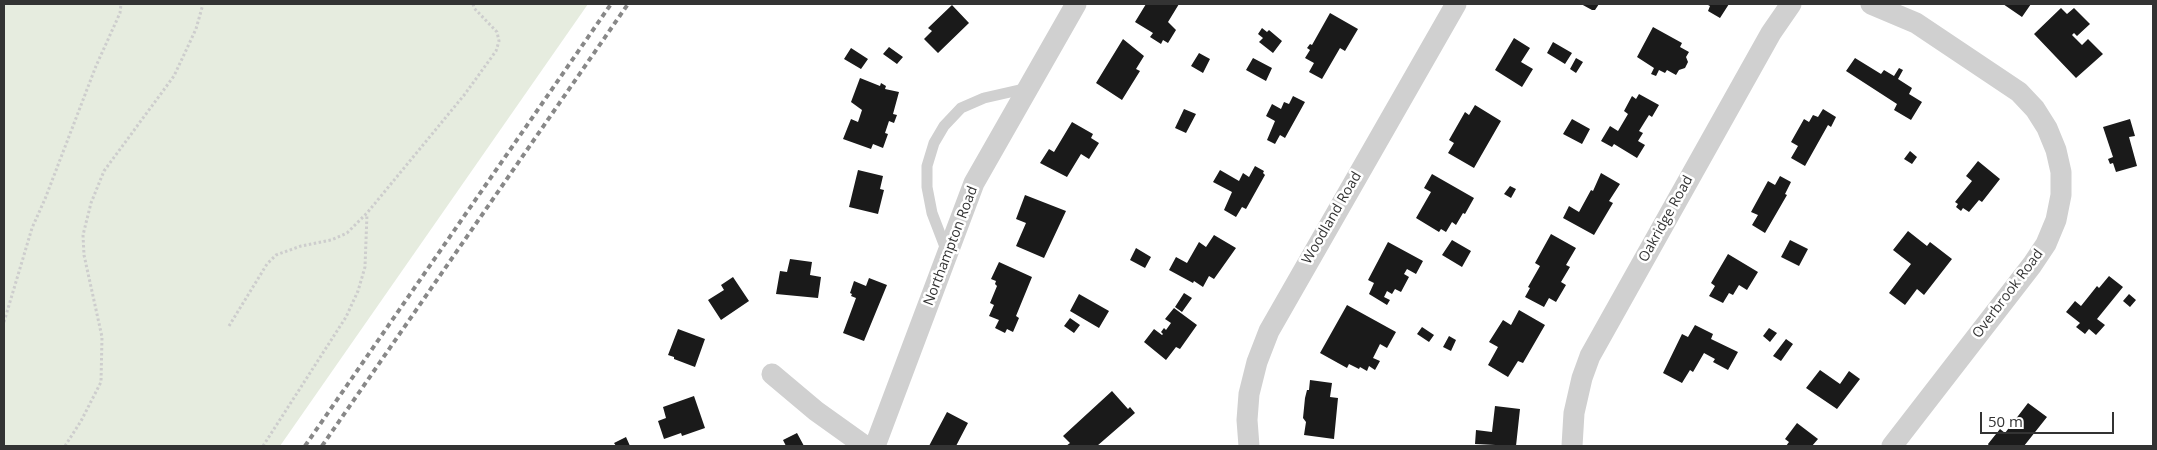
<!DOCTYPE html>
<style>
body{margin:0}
#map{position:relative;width:2157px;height:450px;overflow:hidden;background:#fff;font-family:"Open Sans",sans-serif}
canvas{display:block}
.frame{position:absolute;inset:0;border:5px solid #333;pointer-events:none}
.scale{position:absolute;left:1980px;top:412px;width:134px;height:22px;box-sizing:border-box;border:2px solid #333;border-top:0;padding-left:6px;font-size:15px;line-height:18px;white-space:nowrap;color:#333;-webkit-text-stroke:4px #fff;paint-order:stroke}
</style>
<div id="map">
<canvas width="2157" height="450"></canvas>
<div class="frame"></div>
<div class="scale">50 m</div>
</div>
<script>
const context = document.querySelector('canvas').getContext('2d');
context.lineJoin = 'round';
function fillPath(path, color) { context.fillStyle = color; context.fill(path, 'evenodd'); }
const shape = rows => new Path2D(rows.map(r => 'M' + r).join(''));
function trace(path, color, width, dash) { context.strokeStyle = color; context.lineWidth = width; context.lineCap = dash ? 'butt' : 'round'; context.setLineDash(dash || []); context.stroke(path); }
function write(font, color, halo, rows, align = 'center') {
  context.font = font + ' "Open Sans",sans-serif'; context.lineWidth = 5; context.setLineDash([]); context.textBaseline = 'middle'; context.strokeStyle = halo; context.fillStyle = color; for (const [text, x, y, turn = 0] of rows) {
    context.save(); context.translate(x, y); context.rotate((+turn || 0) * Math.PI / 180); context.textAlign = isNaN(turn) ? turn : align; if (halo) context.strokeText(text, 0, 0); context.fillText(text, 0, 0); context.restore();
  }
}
const green = shape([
 [4,4,588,4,280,446,4,446]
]);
const building = shape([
 [1146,4,1179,4,1168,22,1176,30,1168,43,1163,40,1161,44,1150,37,1153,33,1135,22],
 [1581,4,1599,4,1595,10,1592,10],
 [1706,4,1729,4,1720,18,1708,11,1710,6],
 [2003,4,2031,4,2022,17],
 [952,5,969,23,938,53,924,39,932,31,928,28],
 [2061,8,2067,14,2074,8,2090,24,2077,36,2074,33,2072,35,2082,45,2088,39,2103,54,2076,78,2034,34],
 [1330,13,1358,29,1345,51,1340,48,1322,79,1309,72,1314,63,1305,58,1310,50,1307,48,1310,44,1312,45],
 [1653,27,1682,43,1680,47,1689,52,1686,57,1688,62,1685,68,1679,70,1676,75,1667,70,1665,73,1659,70,1656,76,1651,74,1654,68,1637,57],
 [1262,28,1267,32,1269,30,1282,41,1273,53,1259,42,1263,38,1258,34],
 [1514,38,1530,48,1521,62,1533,69,1522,87,1495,70],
 [1123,39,1144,56,1136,69,1140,71,1122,100,1096,83],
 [1553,42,1572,53,1565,64,1547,53],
 [889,47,903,57,897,64,883,54],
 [851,48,868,59,861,69,844,59],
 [1199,53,1210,59,1203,73,1191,66],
 [1253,58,1272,68,1266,81,1246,70],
 [1576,58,1583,62,1576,73,1570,69],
 [1855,58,1881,74,1884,70,1894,76,1899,68,1903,70,1898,79,1912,88,1909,94,1922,102,1911,120,1894,110,1897,104,1846,71],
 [860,78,880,86,881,83,886,86,885,89,899,92,893,114,897,115,894,123,889,121,885,133,888,134,883,148,873,144,871,149,843,139,851,119,858,122,862,110,851,102],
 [1639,94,1659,105,1652,117,1649,115,1639,131,1643,133,1638,141,1645,145,1637,158,1614,144,1612,147,1601,141,1610,126,1618,131,1628,114,1624,111,1632,96,1636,99],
 [1293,96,1305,102,1285,138,1280,135,1275,144,1267,140,1275,121,1266,116,1272,104,1281,109,1284,102,1289,104],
 [1475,105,1501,121,1474,168,1448,153,1454,143,1449,140,1465,112,1469,115],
 [1184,109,1196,114,1186,133,1175,128],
 [1823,109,1836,117,1831,127,1828,125,1805,166,1791,158,1798,146,1791,142,1804,119,1809,122,1813,115,1818,117],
 [1572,119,1590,129,1582,144,1563,134],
 [2130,119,2135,136,2129,137,2137,166,2116,172,2113,163,2110,164,2108,159,2113,157,2103,127],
 [1072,122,1093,134,1091,138,1099,143,1089,159,1081,154,1067,177,1040,163,1049,149,1054,152],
 [1910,151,1917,157,1912,164,1904,159],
 [1978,161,2000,179,1982,202,1979,200,1969,212,1963,208,1961,211,1956,207,1958,204,1955,202,1972,181,1966,176],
 [1255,166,1264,171,1263,173,1265,175,1246,209,1242,207,1236,217,1224,210,1232,192,1213,182,1220,170,1239,181,1243,173,1249,177],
 [858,170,883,176,880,189,884,190,878,214,849,207],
 [1601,173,1620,184,1609,201,1613,203,1594,235,1563,218,1569,206,1579,212,1591,190,1593,191],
 [1432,174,1474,198,1465,214,1463,213,1456,225,1452,222,1446,232,1441,229,1439,232,1416,218,1431,192,1424,188],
 [1780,176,1791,182,1785,194,1787,195,1765,233,1752,225,1758,215,1751,212,1768,181,1775,185],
 [1510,186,1516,189,1511,198,1504,194],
 [1025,195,1066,211,1044,258,1016,246,1026,223,1016,219],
 [1908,231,1927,246,1930,242,1952,259,1924,295,1917,289,1905,305,1889,293,1911,264,1893,250],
 [1551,234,1576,248,1566,265,1570,267,1561,282,1566,285,1556,302,1549,298,1544,307,1525,297,1530,288,1528,287,1540,266,1535,263],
 [1214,235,1236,248,1214,279,1209,276,1203,287,1194,281,1193,283,1169,270,1176,257,1187,263,1199,242,1206,247],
 [1452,240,1471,251,1462,267,1442,255],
 [1790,240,1808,249,1799,266,1781,257],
 [1388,242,1423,261,1416,274,1407,269,1404,274,1409,277,1401,292,1395,289,1392,294,1387,291,1384,297,1390,300,1387,305,1369,294,1374,283,1368,280],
 [1136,248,1151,257,1145,268,1130,260],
 [1728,254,1758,272,1747,290,1739,285,1733,295,1729,293,1723,303,1709,296,1715,286,1711,283],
 [790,259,812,262,810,275,821,277,818,298,776,294,780,271,787,272],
 [999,262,1032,277,1016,316,1019,318,1013,332,1007,329,1005,333,995,328,999,320,989,316,994,305,990,303,997,286,995,284,996,281,991,279],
 [2109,276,2123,287,2097,319,2105,325,2096,335,2089,329,2085,334,2076,327,2080,323,2066,312,2075,301,2081,306,2097,286,2099,288],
 [733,277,749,301,721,320,708,300,724,290,721,285],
 [869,278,887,285,864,341,843,333,856,298,851,296,852,294,850,293,854,281,866,286],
 [1184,293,1192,298,1182,312,1175,307],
 [1079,294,1109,311,1099,328,1070,311],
 [2129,294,2136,300,2130,307,2123,301],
 [1347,305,1396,332,1387,348,1380,344,1373,358,1380,361,1375,370,1369,366,1367,371,1360,367,1359,369,1349,364,1347,368,1320,353],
 [1174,308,1197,325,1180,349,1176,347,1166,360,1144,342,1154,329,1162,335,1163,334,1161,332,1164,328,1166,330,1171,323,1165,319],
 [1519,310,1545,325,1523,363,1518,361,1508,377,1488,365,1498,347,1489,342,1503,320,1511,325],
 [1070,318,1080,325,1074,333,1064,326],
 [1695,325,1713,334,1711,339,1738,352,1728,370,1713,362,1715,359,1704,353,1693,372,1690,370,1682,383,1663,373,1682,334,1688,337],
 [1422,327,1434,335,1429,342,1417,334],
 [1769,328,1777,333,1770,342,1763,336],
 [678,329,705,339,695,367,674,359,674,357,668,355],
 [1449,336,1456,340,1451,351,1443,347],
 [1786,339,1793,344,1781,361,1773,356],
 [1820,370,1840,384,1849,371,1860,379,1837,409,1806,388],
 [1310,380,1332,383,1330,397,1338,398,1334,439,1304,435,1306,422,1303,418,1305,398,1307,390,1309,390],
 [1112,391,1128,409,1130,407,1135,413,1097,446,1066,446,1070,443,1063,436],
 [694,396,705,428,682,436,681,433,664,439,658,421,666,418,663,407],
 [2028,403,2047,417,2024,446,1989,446,1988,444,2000,429,2005,433],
 [1495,406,1520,409,1516,446,1475,444,1476,430,1492,432],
 [947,412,968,423,956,446,929,446],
 [1797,423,1818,439,1812,446,1786,446,1789,442,1785,439],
 [797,433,804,446,786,446,783,440],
 [626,437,630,446,616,446,614,443]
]);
const path = shape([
 [4,322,32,228,45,199,96,66,120,13,121,4],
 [229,326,267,264,276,255,301,246,331,240,347,233,367,213,465,94,496,51,499,41,497,32,474,8,473,4],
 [65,446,81,421,101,382,102,337,84,255,83,235,91,203,104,171,174,76,196,29,203,4],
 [263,446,346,317,358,291,365,267,367,214]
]);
const service = shape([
 [947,252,932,213,927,187,927,166,934,143,944,126,961,108,984,98,1028,88]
]);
const minor = shape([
 [1871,4,1916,23,2019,92,2035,109,2047,128,2056,150,2061,172,2061,195,2056,220,2046,244,2032,265,1892,446],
 [772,374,816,411,865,446],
 [875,446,974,183,1076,4],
 [1249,446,1247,420,1249,394,1257,362,1269,331,1456,4],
 [1572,446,1574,413,1582,378,1590,356,1771,33,1791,4]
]);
const rail = shape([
 [305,446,611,4],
 [322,446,628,4]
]);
const streetNames = [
 ["Woodland Road",1332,218,-60],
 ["Oakridge Road",1666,219,-61],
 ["Northampton Road",951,246,-69],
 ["Overbrook Road",2008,294,-53]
];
fillPath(green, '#e6ecdf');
fillPath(building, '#1a1a1a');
trace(path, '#cdcdcd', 3, [2.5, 2.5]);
trace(service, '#d0d0d0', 11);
trace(minor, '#d0d0d0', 21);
trace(rail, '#888', 4, [5, 4]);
write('14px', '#333', '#fff', streetNames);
</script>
